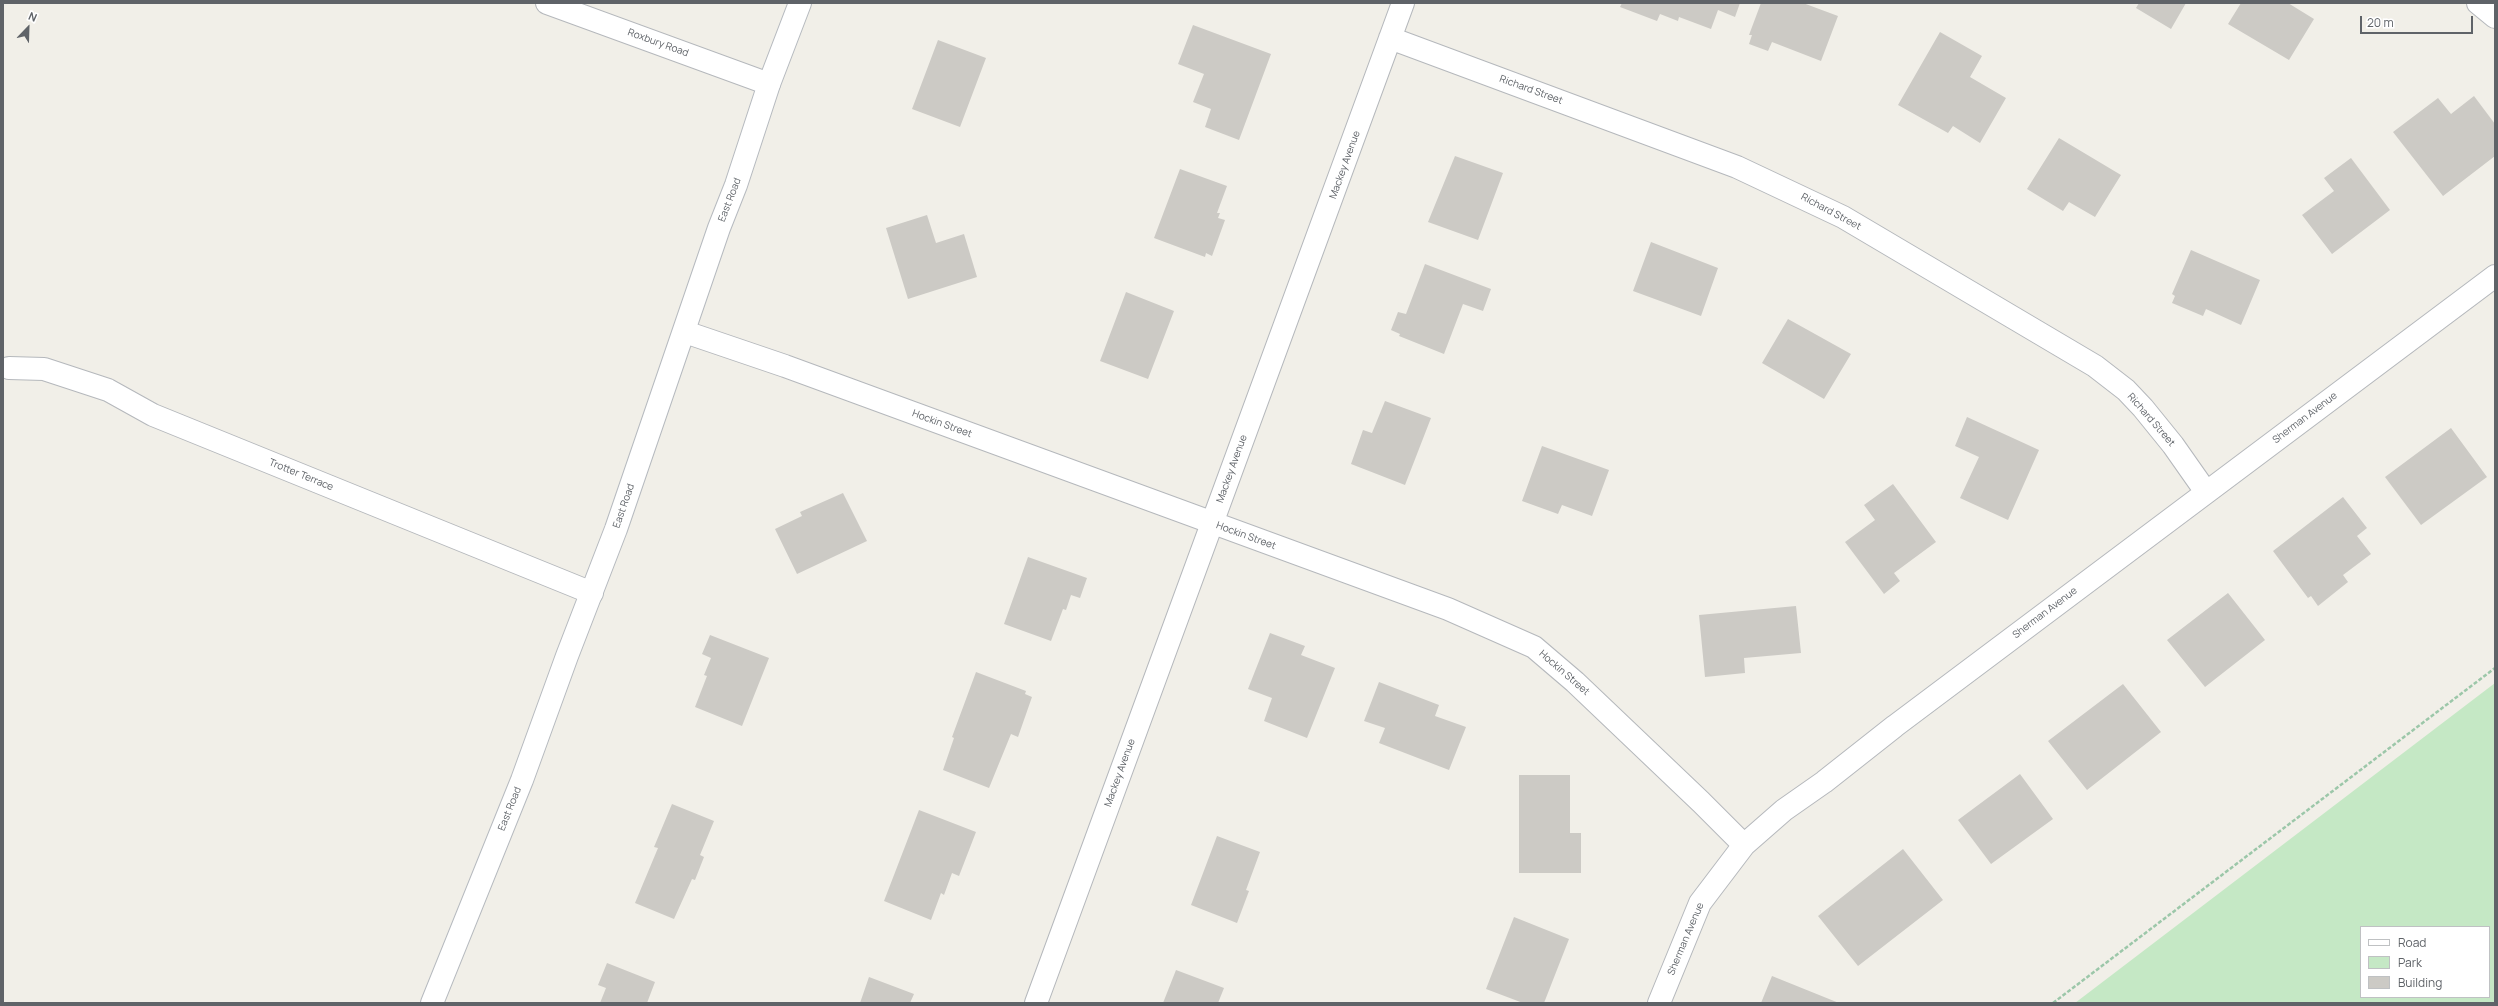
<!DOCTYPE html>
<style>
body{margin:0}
#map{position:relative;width:2498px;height:1006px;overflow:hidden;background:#f1efe8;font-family:Manrope,sans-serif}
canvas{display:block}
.frame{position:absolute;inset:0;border:4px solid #5f6368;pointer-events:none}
.legend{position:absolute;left:2360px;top:926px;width:130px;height:72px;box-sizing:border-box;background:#fff;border:1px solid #bfc1c3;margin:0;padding:5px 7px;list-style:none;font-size:12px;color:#5f6368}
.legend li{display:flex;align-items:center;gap:8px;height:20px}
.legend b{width:20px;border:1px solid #bfc1c3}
.north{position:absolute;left:8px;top:8px;width:40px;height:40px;-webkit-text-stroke:3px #fff;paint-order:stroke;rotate:23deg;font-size:11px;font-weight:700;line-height:16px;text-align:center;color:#5f6368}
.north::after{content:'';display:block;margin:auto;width:14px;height:18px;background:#5f6368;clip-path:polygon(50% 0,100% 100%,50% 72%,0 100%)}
.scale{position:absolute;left:2360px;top:16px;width:113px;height:18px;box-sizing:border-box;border:2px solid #5f6368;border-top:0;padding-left:5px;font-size:12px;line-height:14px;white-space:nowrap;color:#5f6368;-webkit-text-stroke:3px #fff;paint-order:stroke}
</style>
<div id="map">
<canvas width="2498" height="1006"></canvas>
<div class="frame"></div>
<ul class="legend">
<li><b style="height:5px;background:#fff"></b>Road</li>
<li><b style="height:11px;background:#c5e8c5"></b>Park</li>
<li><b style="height:11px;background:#cccac5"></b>Building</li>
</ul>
<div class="north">N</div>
<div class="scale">20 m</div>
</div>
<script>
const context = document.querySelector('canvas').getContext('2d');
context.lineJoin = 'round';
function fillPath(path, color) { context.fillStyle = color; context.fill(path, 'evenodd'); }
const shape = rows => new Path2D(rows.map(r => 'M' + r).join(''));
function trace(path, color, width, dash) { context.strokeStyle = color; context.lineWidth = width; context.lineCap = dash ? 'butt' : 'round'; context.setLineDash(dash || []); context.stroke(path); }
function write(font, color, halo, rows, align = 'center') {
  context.font = font + ' Manrope,sans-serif'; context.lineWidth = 4; context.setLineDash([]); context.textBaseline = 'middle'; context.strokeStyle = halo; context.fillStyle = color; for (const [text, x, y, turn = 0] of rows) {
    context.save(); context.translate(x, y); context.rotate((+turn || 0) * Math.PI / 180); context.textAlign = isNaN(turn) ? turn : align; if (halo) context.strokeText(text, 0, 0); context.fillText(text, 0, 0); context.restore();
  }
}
const green = shape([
 [2495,683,2495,1003,2075,1003],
 [2361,927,2489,927,2489,997,2361,997]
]);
const building = shape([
 [1622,3,1740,3,1735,17,1718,10,1711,29,1679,17,1678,21,1660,14,1657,21,1620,7],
 [1761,3,1803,3,1838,16,1821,61,1772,42,1768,51,1749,44,1752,35,1749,35],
 [2139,3,2186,3,2171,29,2136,8],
 [2241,3,2288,3,2314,19,2289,60,2228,24],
 [1193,25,1271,54,1239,140,1205,127,1211,109,1193,102,1204,74,1178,64],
 [1940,32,1982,56,1970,77,2006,98,1980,143,1953,126,1948,133,1898,105],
 [938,40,986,58,960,127,912,109],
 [2474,96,2495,124,2495,156,2443,196,2393,132,2438,98,2451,114],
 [2059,138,2121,175,2095,217,2069,202,2063,211,2027,189],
 [1455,156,1503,173,1478,240,1428,222],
 [2351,158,2390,210,2332,254,2302,215,2334,191,2324,178],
 [1180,169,1227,186,1217,213,1220,213,1218,218,1225,220,1212,256,1206,253,1205,257,1154,238],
 [927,215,936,243,964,234,977,277,908,299,886,228],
 [1651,242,1718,268,1701,316,1633,291],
 [2191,250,2260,280,2241,325,2206,309,2203,316,2172,303,2175,296,2172,294],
 [1425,264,1491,289,1483,311,1463,304,1444,354,1399,336,1400,334,1391,330,1398,312,1406,314],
 [1126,292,1174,311,1148,379,1100,361],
 [1788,319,1851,354,1824,399,1762,363],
 [1385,401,1431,418,1405,485,1351,464,1363,430,1372,433],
 [1967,417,2039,450,2008,520,1960,498,1979,457,1955,446],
 [2451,428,2487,477,2421,525,2385,477],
 [1542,446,1609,470,1592,516,1562,505,1558,514,1522,501],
 [1893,484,1936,542,1894,573,1900,581,1884,594,1845,542,1875,520,1864,505],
 [843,493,867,541,797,574,775,529,802,516,800,512],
 [2343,497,2367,528,2357,536,2371,554,2343,575,2348,582,2318,606,2311,596,2308,598,2273,551],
 [1028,557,1087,578,1080,598,1071,595,1066,610,1063,609,1051,641,1004,624],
 [2228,593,2265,640,2205,687,2167,640],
 [1796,606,1801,653,1744,658,1745,673,1705,677,1699,615],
 [1270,633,1305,646,1301,655,1335,668,1307,738,1264,721,1272,698,1248,689],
 [710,635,769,658,742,726,695,707,707,676,704,675,711,658,702,654],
 [976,672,1026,691,1025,694,1032,697,1018,737,1011,734,989,788,943,770,954,738,952,737],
 [1379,682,1439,705,1435,716,1466,727,1449,770,1379,743,1385,728,1364,721],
 [2123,684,2161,732,2087,790,2048,741],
 [2020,774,2053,819,1991,864,1958,820],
 [1519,775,1570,775,1570,833,1581,833,1581,873,1519,873],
 [672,804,714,821,700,855,704,857,695,880,692,879,674,919,635,903,658,848,654,847],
 [919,810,976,832,959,876,952,873,944,895,941,893,931,920,884,901],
 [1217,836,1260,852,1246,890,1249,891,1237,923,1191,905],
 [1903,849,1943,900,1858,966,1818,916],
 [1514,917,1569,939,1544,1003,1523,1003,1486,989],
 [607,963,655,982,647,1003,600,1003,606,988,598,985],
 [1176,970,1224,988,1218,1003,1163,1003],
 [1772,976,1839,1003,1761,1003],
 [869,977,914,994,910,1003,860,1003]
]);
const path = shape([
 [2053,1003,2495,668]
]);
const street = shape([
 [547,3,769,84],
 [2478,3,2495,17],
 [1390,38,1737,167,1843,217,2095,366,2126,390,2143,408,2173,445,2206,492],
 [685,332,785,366,1448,609,1534,647,1575,682,1701,802,1744,845],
 [9,368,44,369,108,390,153,415,592,593],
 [1036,1003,1403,3],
 [1659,1003,1700,903,1744,845,1784,810,1824,782,1895,726,2495,276]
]);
const secondary = shape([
 [432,1003,522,780,567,656,616,529,719,228,736,185,769,84,800,3]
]);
const streetNames = [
 ["Roxbury Road",658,43,20],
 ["Richard Street",1531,90,20],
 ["Mackey Avenue",1345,165,-70],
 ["East Road",730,200,-69],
 ["Richard Street",1831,212,28],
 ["Sherman Avenue",2305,418,-37],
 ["Richard Street",2151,420,49],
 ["Hockin Street",942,424,20],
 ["Mackey Avenue",1232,469,-70],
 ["Trotter Terrace",301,475,22],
 ["East Road",624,506,-71],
 ["Hockin Street",1246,536,20],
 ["Sherman Avenue",2045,613,-37],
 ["Hockin Street",1564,673,41],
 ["Mackey Avenue",1120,773,-70],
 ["East Road",510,809,-68],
 ["Sherman Avenue",1686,939,-67]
];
fillPath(green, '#c5e8c5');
fillPath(building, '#cccac5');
trace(street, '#b5b8bc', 24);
trace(secondary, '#b6babf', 24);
trace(path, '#9cc7a9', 2.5, [4, 2]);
trace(street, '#fff', 22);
trace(secondary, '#fff', 22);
write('10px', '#5f6368', '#fff', streetNames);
</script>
